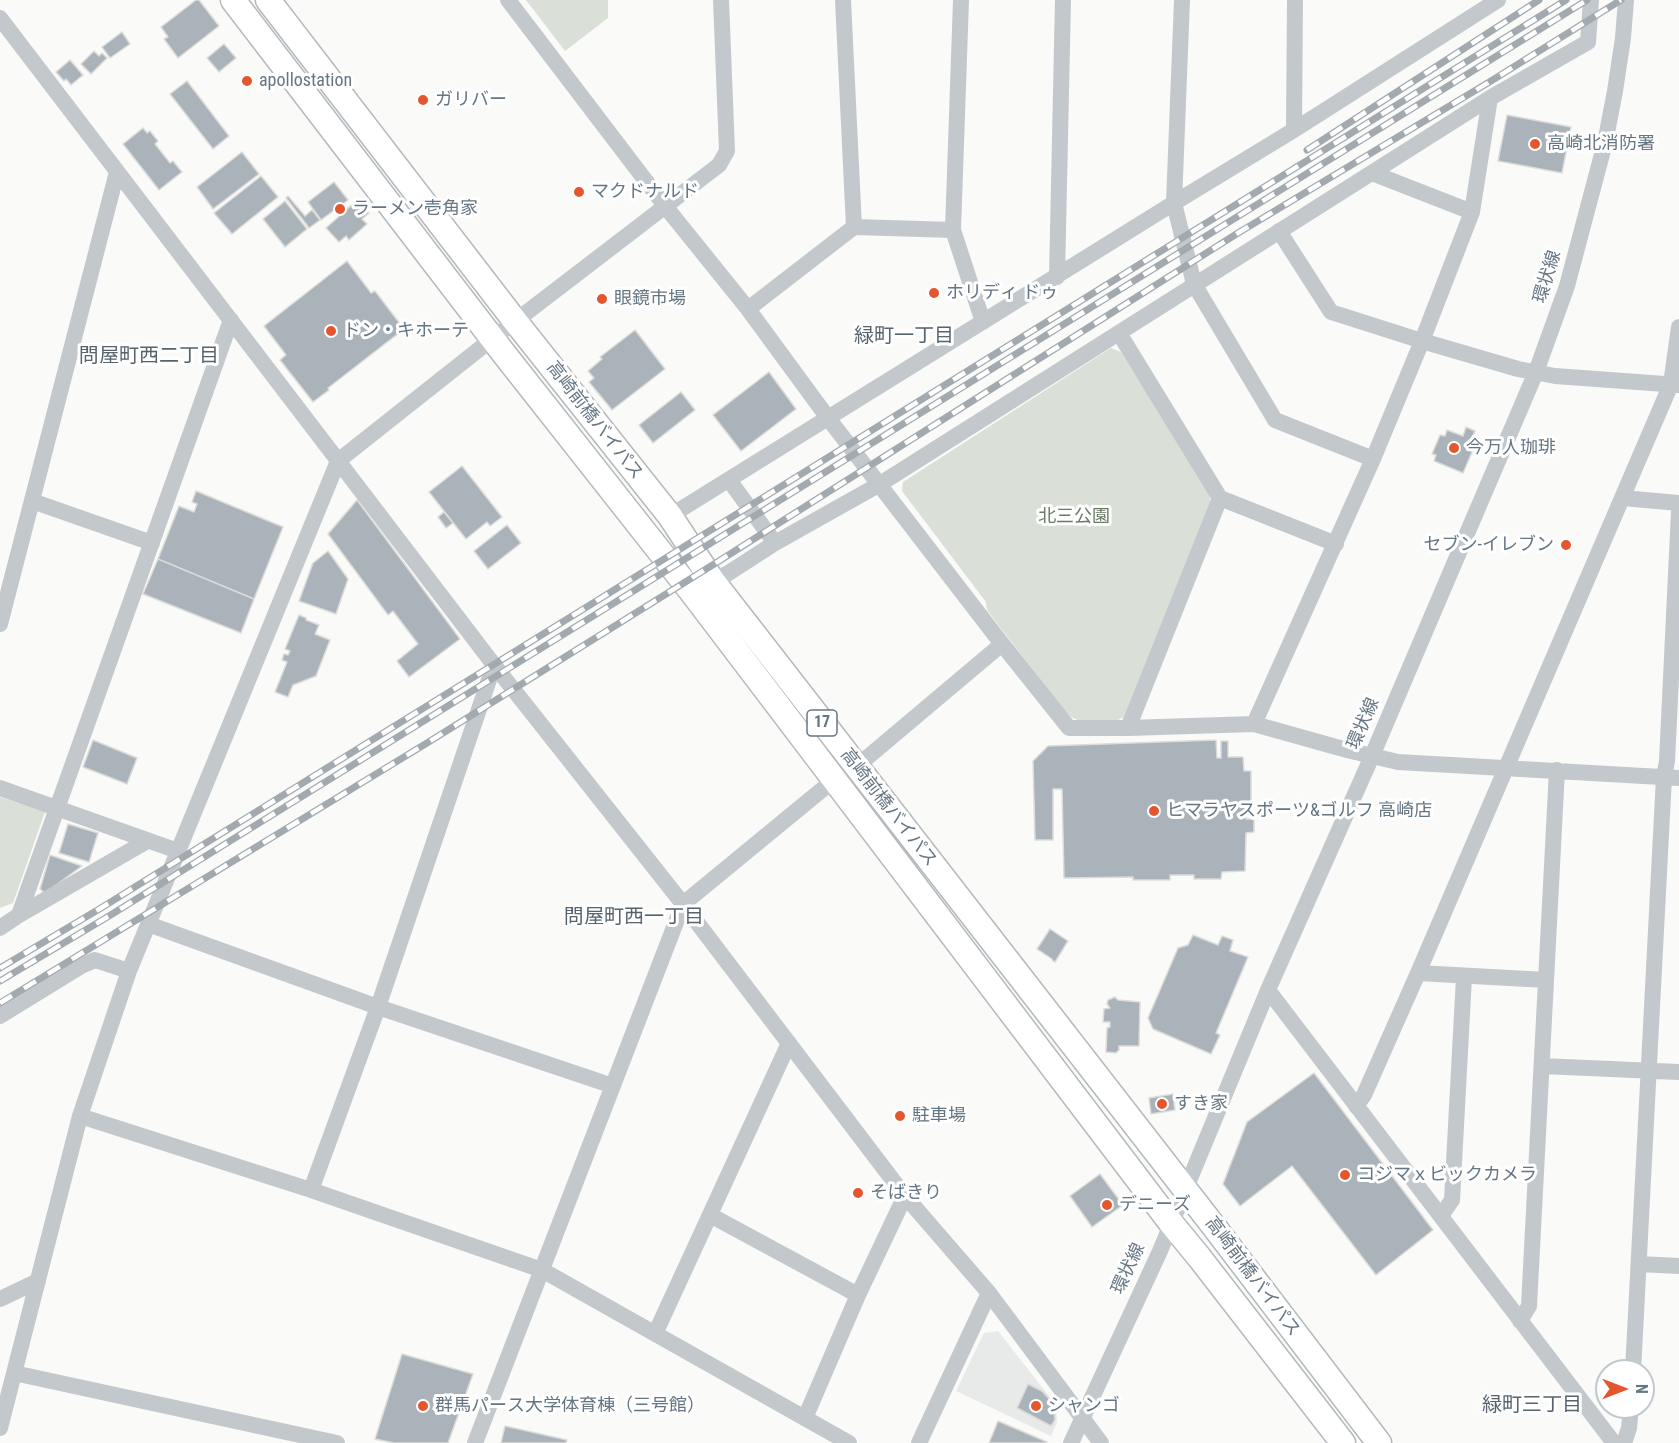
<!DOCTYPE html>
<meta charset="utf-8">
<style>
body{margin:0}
#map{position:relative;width:1679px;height:1443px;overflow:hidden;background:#fafaf8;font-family:"Roboto Condensed",sans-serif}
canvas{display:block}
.north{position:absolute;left:1595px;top:1359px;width:60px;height:60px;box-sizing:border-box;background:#fff;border:2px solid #c1c8cd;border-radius:50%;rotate:90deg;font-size:16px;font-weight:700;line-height:24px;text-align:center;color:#657683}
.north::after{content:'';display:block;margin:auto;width:21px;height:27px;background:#e4572e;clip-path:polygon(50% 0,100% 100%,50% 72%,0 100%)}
</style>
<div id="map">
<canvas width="1679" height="1443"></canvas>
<div class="north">N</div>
</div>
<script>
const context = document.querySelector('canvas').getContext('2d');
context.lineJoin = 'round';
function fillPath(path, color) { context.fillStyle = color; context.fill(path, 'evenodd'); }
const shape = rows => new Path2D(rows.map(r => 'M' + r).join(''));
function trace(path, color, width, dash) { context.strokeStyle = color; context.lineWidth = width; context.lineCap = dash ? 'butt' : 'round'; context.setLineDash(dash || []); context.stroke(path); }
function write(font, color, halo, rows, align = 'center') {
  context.font = font + ' "Roboto Condensed","Noto Sans JP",sans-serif'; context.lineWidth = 6; context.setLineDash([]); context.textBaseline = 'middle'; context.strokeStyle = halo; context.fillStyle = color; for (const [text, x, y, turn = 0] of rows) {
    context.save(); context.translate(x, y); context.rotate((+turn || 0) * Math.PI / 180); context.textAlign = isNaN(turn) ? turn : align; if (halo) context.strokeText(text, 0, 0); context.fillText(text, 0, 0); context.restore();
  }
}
const built = shape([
 [998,1331,1056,1405,1057,1423,1051,1436,956,1391,984,1333]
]);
const green = shape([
 [526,0,608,0,608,18,565,51],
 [1111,348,1121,352,1210,491,1210,502,1124,717,1116,721,1082,722,1071,717,1061,707,987,610,986,602,902,491,903,482],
 [0,797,45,812,13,903,0,908]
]);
const building = shape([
 [196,0,199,0,219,26,178,58,164,39,168,37,161,27,196,0],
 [122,32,130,44,110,58,102,47,122,32],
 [224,44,236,58,219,72,207,58,224,44],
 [94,51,99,56,102,53,107,58,91,74,81,64,94,51],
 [70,60,83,75,71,85,66,79,64,81,56,72,70,60],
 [187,81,229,136,213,149,170,94,187,81],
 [1507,115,1571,127,1562,173,1498,161,1507,115],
 [143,128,147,133,150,131,158,141,155,144,170,163,173,161,182,172,159,190,123,144,143,128],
 [242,152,259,174,213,209,197,187,242,152],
 [261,176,278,197,232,234,214,213,261,176],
 [334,182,348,200,321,220,308,202,334,182],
 [288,196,305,216,312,210,320,220,309,228,286,198,288,196],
 [357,200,369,213,362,219,367,224,349,240,346,236,339,242,326,228,357,200],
 [285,201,307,229,285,247,263,219,285,201],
 [347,261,371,293,375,291,404,329,328,388,329,390,313,402,280,360,286,355,264,326,347,261],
 [635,330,665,369,612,410,589,382,594,378,588,371,602,359,600,357,635,330],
 [769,372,796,409,741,451,713,415,769,372],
 [681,392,695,410,653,443,639,425,681,392],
 [1466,427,1475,431,1471,440,1476,443,1463,473,1434,461,1436,455,1432,454,1440,435,1445,436,1447,430,1463,436,1466,427],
 [462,466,502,517,490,526,487,522,466,539,429,492,462,466],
 [196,491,283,527,254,599,158,559,179,506,194,512,197,504,192,502,196,491],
 [357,500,460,639,409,677,397,661,418,644,393,611,388,615,328,534,357,500],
 [444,512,453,523,446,528,438,517,444,512],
 [507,525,521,543,488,569,474,551,507,525],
 [328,551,348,579,336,614,299,601,313,563,328,551],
 [158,559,254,599,241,633,143,594,158,559],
 [299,615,306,618,306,620,319,625,315,634,330,640,316,676,293,685,288,697,275,692,287,662,282,660,284,654,288,655,290,651,285,649,299,615],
 [93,740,137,758,127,784,83,767,93,740],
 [1216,740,1217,758,1221,758,1221,741,1228,741,1228,757,1243,757,1244,771,1251,771,1251,803,1245,803,1246,819,1254,819,1254,832,1246,833,1245,871,1222,872,1221,879,1194,879,1194,875,1170,875,1170,880,1133,880,1133,877,1064,878,1062,789,1053,789,1053,840,1035,840,1033,761,1048,746,1216,740],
 [68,824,98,833,89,862,59,853,68,824],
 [50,855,82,866,45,893,40,889,50,855],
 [1050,929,1068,941,1055,962,1052,960,1052,959,1037,949,1050,929],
 [1193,935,1218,945,1222,936,1233,940,1230,951,1248,957,1216,1033,1220,1035,1211,1054,1153,1029,1148,1018,1178,948,1188,945,1193,935],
 [1115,997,1118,1000,1140,1002,1139,1046,1119,1046,1119,1050,1116,1053,1106,1052,1107,1028,1110,1027,1110,1022,1103,1022,1104,1009,1110,1008,1107,1004,1108,1000,1115,997],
 [1314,1073,1433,1230,1376,1275,1292,1166,1240,1206,1223,1184,1247,1122,1314,1073],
 [1173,1094,1175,1110,1151,1114,1149,1098,1173,1094],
 [1100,1174,1123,1205,1092,1227,1070,1196,1100,1174],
 [402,1354,473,1374,448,1443,394,1443,375,1439,402,1354],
 [1028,1384,1042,1391,1053,1403,1055,1420,1051,1426,1017,1408,1028,1384],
 [998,1421,1047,1442,1046,1443,989,1443,998,1421],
 [505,1426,567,1440,566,1443,501,1443,505,1426]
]);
const minor = shape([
 [508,0,665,206,748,309,828,418,1002,644,1069,728,1128,728,1254,724,1347,750,1398,762,1679,778],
 [843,0,854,227],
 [961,0,953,230,983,322],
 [1182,0,1174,203,1194,284,1275,420,1373,459],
 [0,18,494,665,683,904,905,1196,989,1293,1101,1443],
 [1294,130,1295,0],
 [1372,173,1472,212],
 [1279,231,1331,312,1422,341,1518,369,1555,376,1679,385],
 [1057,277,1063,0],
 [748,309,854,227,953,230],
 [1119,333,1220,498,1336,544],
 [729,480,775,543],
 [1623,498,1679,503],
 [32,501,152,543],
 [670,516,1174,203,1294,130,1498,0],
 [712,580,727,574,775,543,880,484,1490,98,1588,42,1591,0],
 [0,624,117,172],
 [1254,724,1373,459,1422,341,1472,212,1490,98],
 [1128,728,1220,498],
 [856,767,1002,644],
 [0,788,178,851],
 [19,915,231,320],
 [148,924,378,1007,613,1086],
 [0,928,19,915,147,841],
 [1418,973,1546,980],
 [1268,990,1614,1443],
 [0,1016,83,965,95,960,129,971],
 [1542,1066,1679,1072],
 [1356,1106,1364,1095,1418,973,1671,384,1679,327],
 [80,1116,311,1190,542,1270,849,1443],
 [311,1190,378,1007,494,665],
 [710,1215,858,1295],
 [1441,1216,1452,1200,1464,977],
 [1639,1264,1679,1266],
 [0,1299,38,1281],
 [1520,1321,1529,1306,1557,770],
 [655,1334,789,1043],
 [1633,1371,1664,777,1667,761,1679,512],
 [14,1373,337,1443],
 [805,1418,858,1295,905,1196],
 [0,1428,80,1116,129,971,338,461,492,339,719,165,727,151,721,0],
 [475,1443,683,904,835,779],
 [919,1443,989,1293],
 [1071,1443,1160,1251,1268,990,1372,756,1536,372,1567,286,1605,143,1615,91,1623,38,1626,0],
 [1624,1443,1629,1428,1631,1407]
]);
const highway = shape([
 [233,0,505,355,691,591,1171,1223,1199,1257,1343,1443],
 [268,0,515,321,670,516,712,580,1212,1224,1379,1443]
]);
const rail = shape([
 [1307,150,1539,0],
 [0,968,101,908,1566,0],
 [0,981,109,916,1587,0],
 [0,1003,427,743,719,561,1238,233,1491,81,1621,0]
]);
const markers = [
 [247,81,6,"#e4572e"],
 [423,100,6,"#e4572e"],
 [1535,144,6,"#e4572e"],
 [579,192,6,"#e4572e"],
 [340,209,6,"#e4572e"],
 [934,293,6,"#e4572e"],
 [602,299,6,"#e4572e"],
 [331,331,6,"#e4572e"],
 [1454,448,6,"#e4572e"],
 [1566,545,6,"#e4572e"],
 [1154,811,6,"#e4572e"],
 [1162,1104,6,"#e4572e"],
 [900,1116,6,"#e4572e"],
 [1345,1175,6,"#e4572e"],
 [858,1193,6,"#e4572e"],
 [1107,1205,6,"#e4572e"],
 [423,1406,6,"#e4572e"],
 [1036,1406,6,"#e4572e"]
];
const shields = [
 [822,723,30]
];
const shieldNames = [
 ["17",822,723]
];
const poiNames = [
 ["apollostation",259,81],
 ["ガリバー",435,100],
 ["高崎北消防署",1547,144],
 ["マクドナルド",591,192],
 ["ラーメン壱角家",352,209],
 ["ホリディ ドゥ",946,293],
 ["眼鏡市場",614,299],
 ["ドン・キホーテ",343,331],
 ["今万人珈琲",1466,448],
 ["セブン-イレブン",1554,545,"right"],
 ["ヒマラヤスポーツ&ゴルフ 高崎店",1166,811],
 ["すき家",1174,1104],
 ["駐車場",912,1116],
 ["コジマｘビックカメラ",1357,1175],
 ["そばきり",870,1193],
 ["デニーズ",1119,1205],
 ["群馬パース大学体育棟（三号館）",435,1406],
 ["シャンゴ",1048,1406]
];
const streetNames = [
 ["環状線",1548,277,-73],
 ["高崎前橋バイパス",594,421,52],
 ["環状線",1364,724,-67],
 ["高崎前橋バイパス",888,808,52],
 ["環状線",1129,1269,-65],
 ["高崎前橋バイパス",1252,1277,53]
];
const parkNames = [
 ["北三公園",1074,517]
];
const neighbourhoodNames = [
 ["緑町一丁目",904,337],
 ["問屋町西二丁目",149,357],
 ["問屋町西一丁目",634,918],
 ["緑町三丁目",1532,1406]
];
fillPath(built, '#e8e9e9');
fillPath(green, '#dadfd7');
fillPath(building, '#aab3b9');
trace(building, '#dcdcda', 1.5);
trace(highway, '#b4b9bd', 27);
trace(minor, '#c3c8cc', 16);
trace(highway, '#fff', 24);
trace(rail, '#a2aab0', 7);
trace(rail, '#fff', 4.5, [14]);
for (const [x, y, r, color] of markers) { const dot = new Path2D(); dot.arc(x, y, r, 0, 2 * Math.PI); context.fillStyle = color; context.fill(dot); trace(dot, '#fff', 2); }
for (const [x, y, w] of shields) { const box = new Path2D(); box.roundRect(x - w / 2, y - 13, w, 26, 4.5); context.fillStyle = '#fff'; context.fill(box); trace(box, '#657683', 1.5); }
write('bold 16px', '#657683', null, shieldNames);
write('18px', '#657683', '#fff', poiNames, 'left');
write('18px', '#657683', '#fff', streetNames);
write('18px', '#687a64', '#fff', parkNames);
write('20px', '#57646e', '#fff', neighbourhoodNames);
</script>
